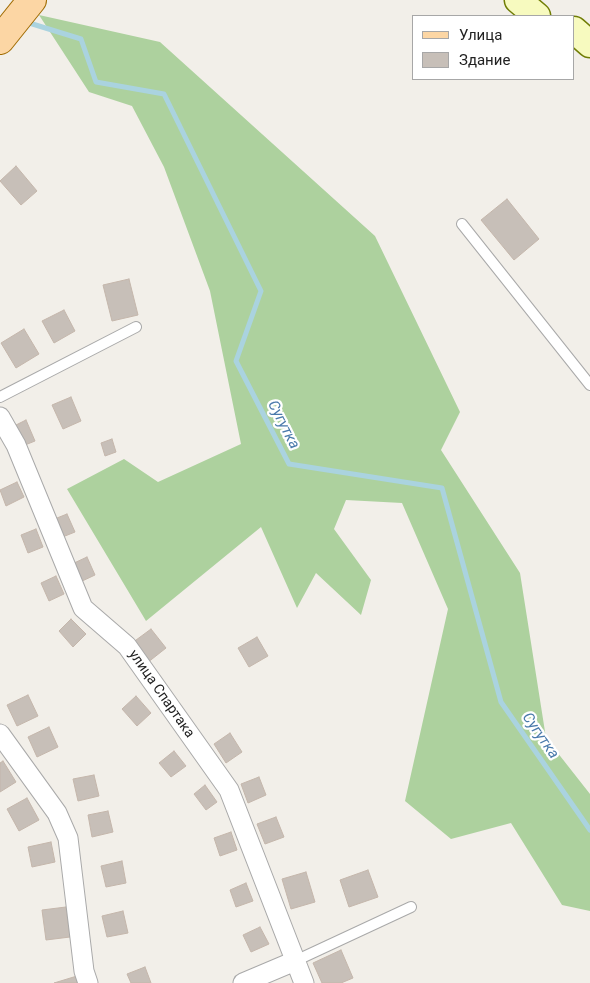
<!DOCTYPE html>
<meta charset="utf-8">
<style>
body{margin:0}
#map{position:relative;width:590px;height:983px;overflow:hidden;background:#f2efe9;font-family:Roboto,sans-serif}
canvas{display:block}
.legend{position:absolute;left:412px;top:15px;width:162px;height:65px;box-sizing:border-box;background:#fff;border:1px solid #a7a7a7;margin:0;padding:6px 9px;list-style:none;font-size:15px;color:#222}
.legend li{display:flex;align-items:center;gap:10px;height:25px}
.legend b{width:25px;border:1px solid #a7a7a7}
</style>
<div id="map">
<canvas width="590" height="983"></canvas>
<ul class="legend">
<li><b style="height:6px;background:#fcd6a4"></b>Улица</li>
<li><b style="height:14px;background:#c7bfb8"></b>Здание</li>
</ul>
</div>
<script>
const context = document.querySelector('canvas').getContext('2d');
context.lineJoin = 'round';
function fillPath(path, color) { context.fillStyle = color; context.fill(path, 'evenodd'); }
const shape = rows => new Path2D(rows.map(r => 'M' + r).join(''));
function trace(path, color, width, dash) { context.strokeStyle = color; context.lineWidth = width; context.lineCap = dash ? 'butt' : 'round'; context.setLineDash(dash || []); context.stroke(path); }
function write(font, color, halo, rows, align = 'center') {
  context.font = font + ' Roboto,sans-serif'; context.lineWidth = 4.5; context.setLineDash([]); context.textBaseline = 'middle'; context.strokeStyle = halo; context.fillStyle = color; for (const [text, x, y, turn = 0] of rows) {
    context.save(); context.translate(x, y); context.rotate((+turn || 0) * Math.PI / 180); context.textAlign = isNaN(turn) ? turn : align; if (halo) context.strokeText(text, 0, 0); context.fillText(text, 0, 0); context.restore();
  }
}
const forest = shape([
 [39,15,160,42,375,236,460,412,441,450,520,573,546,738,590,794,590,911,562,905,511,823,451,839,405,801,448,609,402,503,346,500,334,529,371,580,361,615,316,573,297,608,261,527,146,621,67,489,124,459,158,482,241,444,210,291,164,167,132,106,89,92]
]);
const stream = shape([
 [26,22,81,39,96,82,164,94,261,291,236,361,289,464,442,488,501,702,590,830]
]);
const building = shape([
 [16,166,37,191,21,205,0,181,16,166],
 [507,199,539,239,514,260,481,220,507,199],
 [129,279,138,315,112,321,103,285,129,279],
 [64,310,75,331,54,343,42,321,64,310],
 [24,329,39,354,16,368,1,343,24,329],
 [71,397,81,421,63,429,52,405,71,397],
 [26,420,35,441,20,447,12,427,26,420],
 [112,439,116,452,105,456,101,443,112,439],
 [17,482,24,497,6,506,0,490,17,482],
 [67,514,75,532,60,538,52,520,67,514],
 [36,529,43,547,28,553,21,535,36,529],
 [87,557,95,575,80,582,72,564,87,557],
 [56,576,64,594,49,601,41,583,56,576],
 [71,619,86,634,73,647,59,631,71,619],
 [151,629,166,648,147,663,132,643,151,629],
 [257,637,268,656,249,667,238,648,257,637],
 [28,695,38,716,17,726,7,705,28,695],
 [136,696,151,713,137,726,122,709,136,696],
 [49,727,58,747,37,757,28,737,49,727],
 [230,733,242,752,226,763,214,744,230,733],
 [174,751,186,766,171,777,159,763,174,751],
 [3,761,16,782,0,792,0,763,3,761],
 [94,775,99,796,78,801,73,779,94,775],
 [259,777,266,795,248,803,241,784,259,777],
 [205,785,217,802,206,810,194,794,205,785],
 [27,798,39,820,19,831,7,809,27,798],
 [108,811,113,832,92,837,88,815,108,811],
 [276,817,284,837,265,844,257,824,276,817],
 [231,832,237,850,220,856,214,838,231,832],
 [51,842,55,862,32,867,28,847,51,842],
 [122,861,126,883,106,887,101,866,122,861],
 [368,870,378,897,349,907,340,880,368,870],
 [306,872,315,902,291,909,282,879,306,872],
 [246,883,253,901,236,907,230,890,246,883],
 [66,907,70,937,46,940,42,910,66,907],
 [123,911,128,933,107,937,102,916,123,911],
 [260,927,269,944,251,952,243,935,260,927],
 [341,950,353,978,341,983,322,983,313,963,341,950],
 [145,967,151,983,131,983,127,974,145,967],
 [77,976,79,983,54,983,77,976]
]);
const service = shape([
 [462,224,590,385],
 [0,397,136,327],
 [295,961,411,907]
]);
const minor = shape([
 [0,417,16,445,83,608,127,646,229,790,304,983],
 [0,734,57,813,68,838,84,971,88,983],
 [243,983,295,961]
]);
const secondary = shape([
 [518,0,537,16],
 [574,30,590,44]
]);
const primary = shape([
 [0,40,32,0]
]);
const streetNames = [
 ["улица Спартака",161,694,55]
];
const waterNames = [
 ["Сугутка",283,425,63],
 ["Сугутка",540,736,55]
];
fillPath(forest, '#add19e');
trace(stream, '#aad3df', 5);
fillPath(building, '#c7bfb8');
trace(building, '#c4b6ab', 1);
trace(service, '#a9a9a9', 12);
trace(minor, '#a9a9a9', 21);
trace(secondary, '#707d05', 29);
trace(primary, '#a06b00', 30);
trace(service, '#fff', 10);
trace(minor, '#fff', 19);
trace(secondary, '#f7fabf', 26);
trace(primary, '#fcd6a4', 28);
write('14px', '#222', '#fff', streetNames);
write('italic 15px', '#4a7aab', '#fff', waterNames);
</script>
